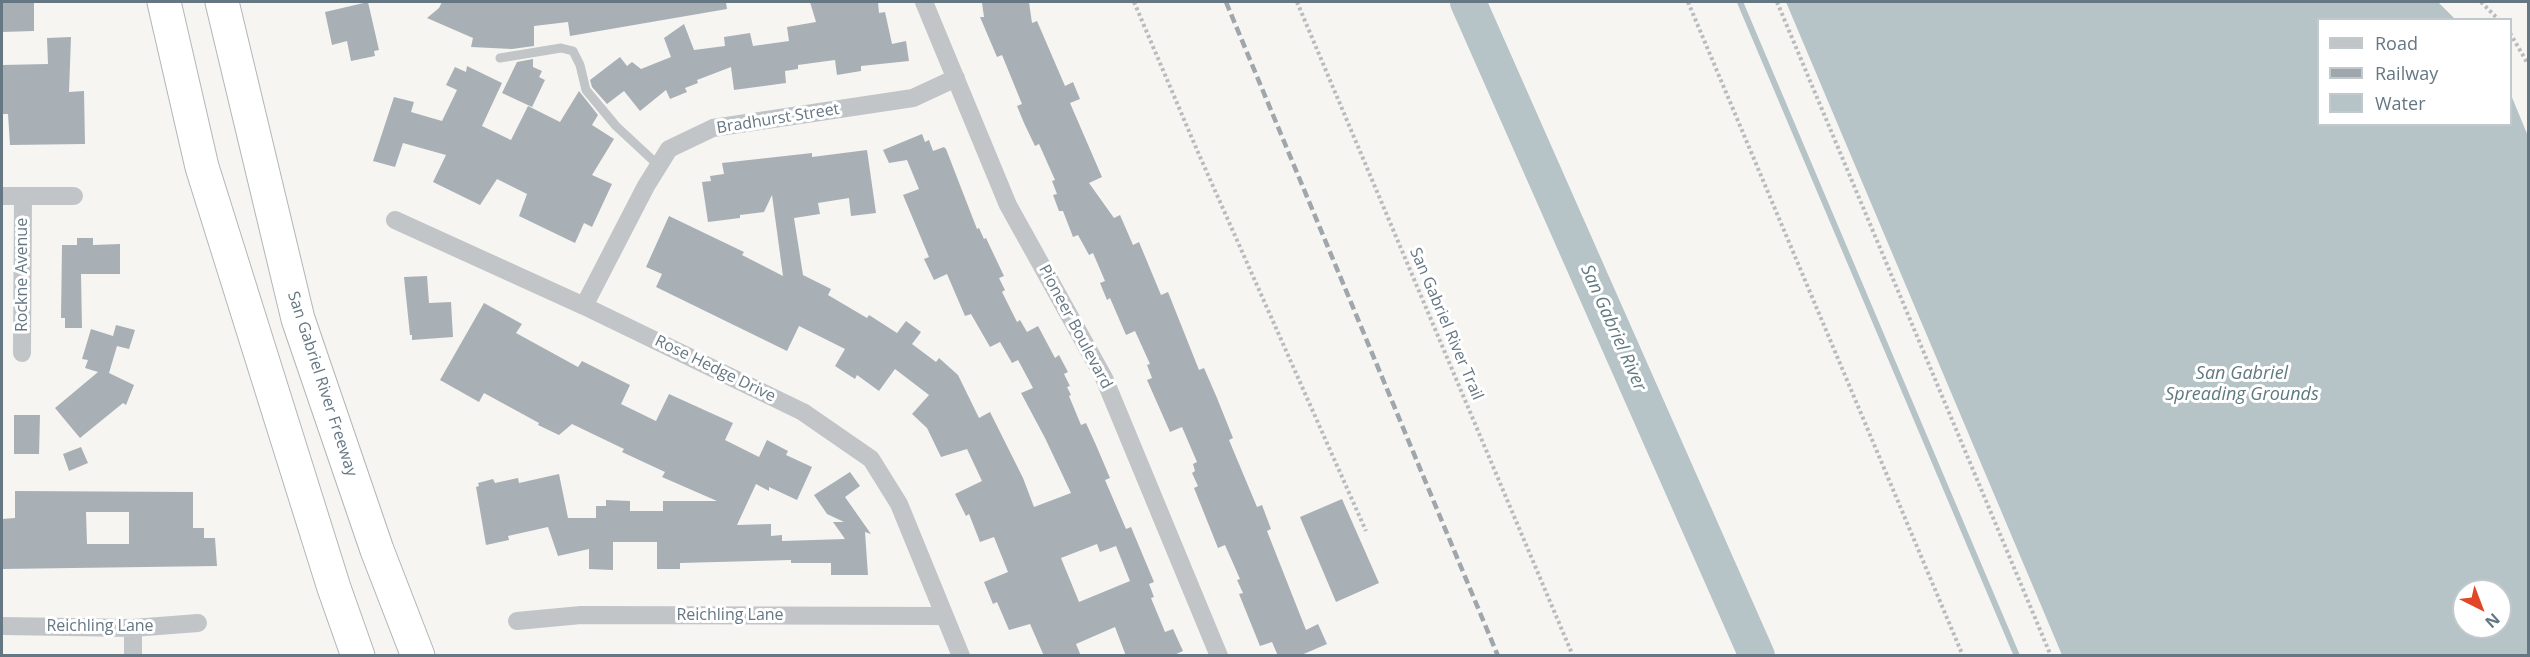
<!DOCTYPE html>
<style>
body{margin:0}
#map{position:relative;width:2530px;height:657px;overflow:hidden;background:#f6f5f2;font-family:"Open Sans",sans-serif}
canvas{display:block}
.frame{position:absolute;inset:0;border:3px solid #657783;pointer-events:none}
.legend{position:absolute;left:2317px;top:18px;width:195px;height:108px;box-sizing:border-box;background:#fff;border:2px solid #c1c9cd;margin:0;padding:8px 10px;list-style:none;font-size:18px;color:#657783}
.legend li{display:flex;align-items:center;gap:12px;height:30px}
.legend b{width:30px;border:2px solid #c1c9cd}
.north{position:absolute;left:2452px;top:579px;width:60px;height:60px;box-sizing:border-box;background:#fff;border:2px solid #c1c9cd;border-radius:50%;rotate:138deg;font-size:16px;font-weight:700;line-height:24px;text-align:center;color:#657783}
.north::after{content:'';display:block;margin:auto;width:21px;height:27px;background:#e14727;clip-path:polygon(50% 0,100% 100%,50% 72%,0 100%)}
</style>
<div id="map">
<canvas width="2530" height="657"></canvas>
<div class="frame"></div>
<ul class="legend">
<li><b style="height:8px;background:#c1c5c8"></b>Road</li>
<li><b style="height:8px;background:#a0a7ac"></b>Railway</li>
<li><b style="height:16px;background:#b6c4c7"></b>Water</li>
</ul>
<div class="north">N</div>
</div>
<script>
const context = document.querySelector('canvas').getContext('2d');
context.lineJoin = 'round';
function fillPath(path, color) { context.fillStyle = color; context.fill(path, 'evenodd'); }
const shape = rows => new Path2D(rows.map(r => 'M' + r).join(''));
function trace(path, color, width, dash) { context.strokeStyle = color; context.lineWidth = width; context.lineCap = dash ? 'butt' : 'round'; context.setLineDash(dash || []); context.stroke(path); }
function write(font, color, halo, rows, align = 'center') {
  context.font = font + ' "Open Sans",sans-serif'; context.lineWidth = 6; context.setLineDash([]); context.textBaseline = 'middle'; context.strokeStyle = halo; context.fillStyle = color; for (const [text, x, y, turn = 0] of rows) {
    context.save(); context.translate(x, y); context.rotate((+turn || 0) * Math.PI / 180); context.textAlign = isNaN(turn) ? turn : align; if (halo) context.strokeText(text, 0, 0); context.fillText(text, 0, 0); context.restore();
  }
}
const water = shape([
 [1786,2,2438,2,2455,19,2318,20,2318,124,2510,124,2511,95,2528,136,2528,655,2062,655],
 [2464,591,2500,591,2500,627,2464,627]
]);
const stream = shape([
 [1740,2,2017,656]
]);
const river = shape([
 [1468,2,1757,656]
]);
const building = shape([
 [2,2,34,2,34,31,2,32],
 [368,2,379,50,374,51,375,56,351,61,347,41,332,45,325,12],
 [442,2,726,2,727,9,570,36,568,22,534,26,534,46,512,49,471,47,473,38,427,18,439,8],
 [810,2,878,2,879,13,885,12,892,44,906,41,909,61,861,66,861,71,837,75,835,60,798,65,798,69,785,71,786,83,734,90,731,67,697,80,698,83,685,88,687,92,670,99,666,90,640,111,624,91,607,104,592,87,590,80,620,57,627,66,632,62,641,69,671,57,664,38,684,24,694,50,725,46,724,37,750,33,753,46,789,41,787,27,816,22],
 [990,2,1029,2,1032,23,1037,21,1065,86,1073,82,1080,99,1070,103,1102,177,1089,183,1114,218,1120,215,1133,245,1139,242,1161,295,1168,292,1199,370,1204,368,1217,398,1233,438,1229,440,1257,507,1262,505,1271,529,1267,531,1306,630,1318,624,1327,644,1299,656,1278,656,1272,642,1260,646,1239,594,1243,593,1237,580,1240,579,1225,545,1218,548,1194,488,1198,486,1192,473,1195,471,1193,464,1197,462,1182,427,1170,432,1147,380,1152,378,1147,365,1150,364,1135,331,1126,335,1110,298,1107,300,1100,283,1105,281,1093,253,1089,255,1078,235,1073,237,1063,211,1059,211,1053,195,1057,194,1052,181,1055,180,1039,144,1035,146,1024,123,1017,106,1022,104,1002,55,997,57,980,17,984,17,982,3],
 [71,37,69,92,84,91,85,144,10,145,8,114,2,114,2,65,48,64,47,38],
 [533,59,533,67,542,71,539,77,545,80,532,107,502,93,517,62],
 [467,66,502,83,482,126,511,140,528,106,560,122,579,91,598,115,592,125,614,139,592,175,612,184,592,227,584,223,575,243,519,216,527,194,497,179,480,205,433,182,446,155,403,143,395,167,373,161,394,97,414,102,411,112,442,121,457,90,446,85,455,67,466,72],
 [922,134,925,142,929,140,933,151,944,147,946,149,977,229,979,228,984,239,986,238,1004,276,999,278,1005,290,1002,292,1017,322,1020,320,1027,332,1038,326,1055,358,1059,355,1068,372,1064,374,1070,386,1067,387,1071,395,1069,396,1081,425,1086,423,1096,445,1110,478,1105,480,1126,529,1131,527,1154,582,1149,584,1154,597,1151,598,1165,632,1173,629,1183,651,1172,656,1126,656,1115,627,1076,644,1081,656,1044,656,1030,624,1009,630,997,602,993,604,984,582,1008,572,994,537,980,542,969,514,966,516,955,494,982,481,967,449,941,457,927,428,912,414,929,395,895,369,879,391,857,375,855,379,835,366,845,349,799,326,787,351,656,287,662,274,646,267,669,216,744,252,742,255,783,276,772,195,764,212,740,215,740,218,708,222,702,182,711,181,710,176,724,174,722,163,812,153,812,157,867,150,876,213,851,216,849,198,818,203,820,214,794,218,803,275,831,289,828,295,867,318,869,315,897,333,906,321,921,332,912,344,936,362,939,358,958,375,979,418,990,412,1023,478,1034,507,1071,493,1045,438,1021,393,1033,388,1018,360,1012,363,1000,342,990,347,971,314,965,316,947,274,934,280,924,259,929,257,903,195,919,189,907,160,889,163,883,150],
 [1097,544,1100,552,1116,546,1130,581,1079,602,1061,558],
 [77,238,93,238,93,245,120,244,120,274,81,274,82,328,65,328,65,318,61,318,62,245,77,245],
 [427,276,429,303,451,302,453,337,412,340,412,335,410,335,404,277],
 [484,303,522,324,516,333,578,367,582,361,630,385,621,404,656,421,669,394,733,423,725,440,759,457,767,440,788,451,786,455,812,467,797,500,769,487,769,491,756,484,737,525,771,524,771,536,782,535,782,541,845,539,833,522,844,522,827,514,814,495,850,472,860,486,845,497,871,534,865,532,868,575,831,575,831,563,791,563,791,560,680,563,680,569,657,569,657,542,613,542,613,570,589,569,589,549,558,556,548,527,508,536,509,540,486,545,476,487,479,486,478,483,493,479,495,483,518,478,519,483,559,474,568,518,596,518,596,506,606,506,606,500,630,501,630,511,663,511,663,501,717,501,662,477,665,472,622,452,624,449,572,424,559,435,538,425,539,423,484,393,479,402,440,380],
 [116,325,135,330,129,349,117,346,109,373,134,385,126,405,123,403,80,438,55,408,98,372,85,368,88,360,82,359,91,329,113,336],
 [14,415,40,415,39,454,14,454],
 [81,447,88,463,69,471,63,454],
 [15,491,193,492,193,528,204,528,204,538,215,538,217,566,2,569,2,519,15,518],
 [86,512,129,512,129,544,87,544],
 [1342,499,1379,583,1336,602,1300,517]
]);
const path = shape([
 [1134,2,1197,150,1366,531],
 [1297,2,1573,656],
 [1688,2,1963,656],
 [1777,2,2051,656],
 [2481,2,2499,20],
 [2510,33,2528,64]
]);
const lane = shape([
 [500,58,561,48,573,51,580,65,586,90,616,126,659,166]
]);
const street = shape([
 [924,2,1008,205,1104,378,1219,656],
 [2,196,74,196],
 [395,220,584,306,803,412,871,459,899,504,961,656],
 [584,306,646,186,669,149,713,128,913,98,956,78],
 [22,353,23,196],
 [517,621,581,615,944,616],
 [2,626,133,628,198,623],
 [133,628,133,656]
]);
const highway = shape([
 [164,2,202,167,334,588,358,656],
 [222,2,298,319,377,550,418,656]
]);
const rail = shape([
 [1226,2,1498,656]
]);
const streetNames = [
 ["Bradhurst Street",778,119,-9],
 ["Rockne Avenue",22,275,-90],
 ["San Gabriel River Trail",1446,324,67],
 ["Pioneer Boulevard",1075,327,62],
 ["Rose Hedge Drive",715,369,26],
 ["San Gabriel River Freeway",322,384,72],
 ["Reichling Lane",730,615],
 ["Reichling Lane",100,626]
];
const waterNames = [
 ["San Gabriel River",1613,328,66],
 ["San Gabriel",2242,374],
 ["Spreading Grounds",2242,395]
];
fillPath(water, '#b6c4c7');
trace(stream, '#b6c4c7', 6);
trace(river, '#b6c4c7', 36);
fillPath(building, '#a8b0b5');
trace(highway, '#b2b6b9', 35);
trace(path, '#b9bcbe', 4, [3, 3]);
trace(lane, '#c1c5c8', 9);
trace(street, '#c1c5c8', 18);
trace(highway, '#fff', 33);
trace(rail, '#a0a7ac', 4.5, [9, 4.5]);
write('16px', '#657783', '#fff', streetNames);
write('italic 18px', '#60797f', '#fff', waterNames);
</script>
